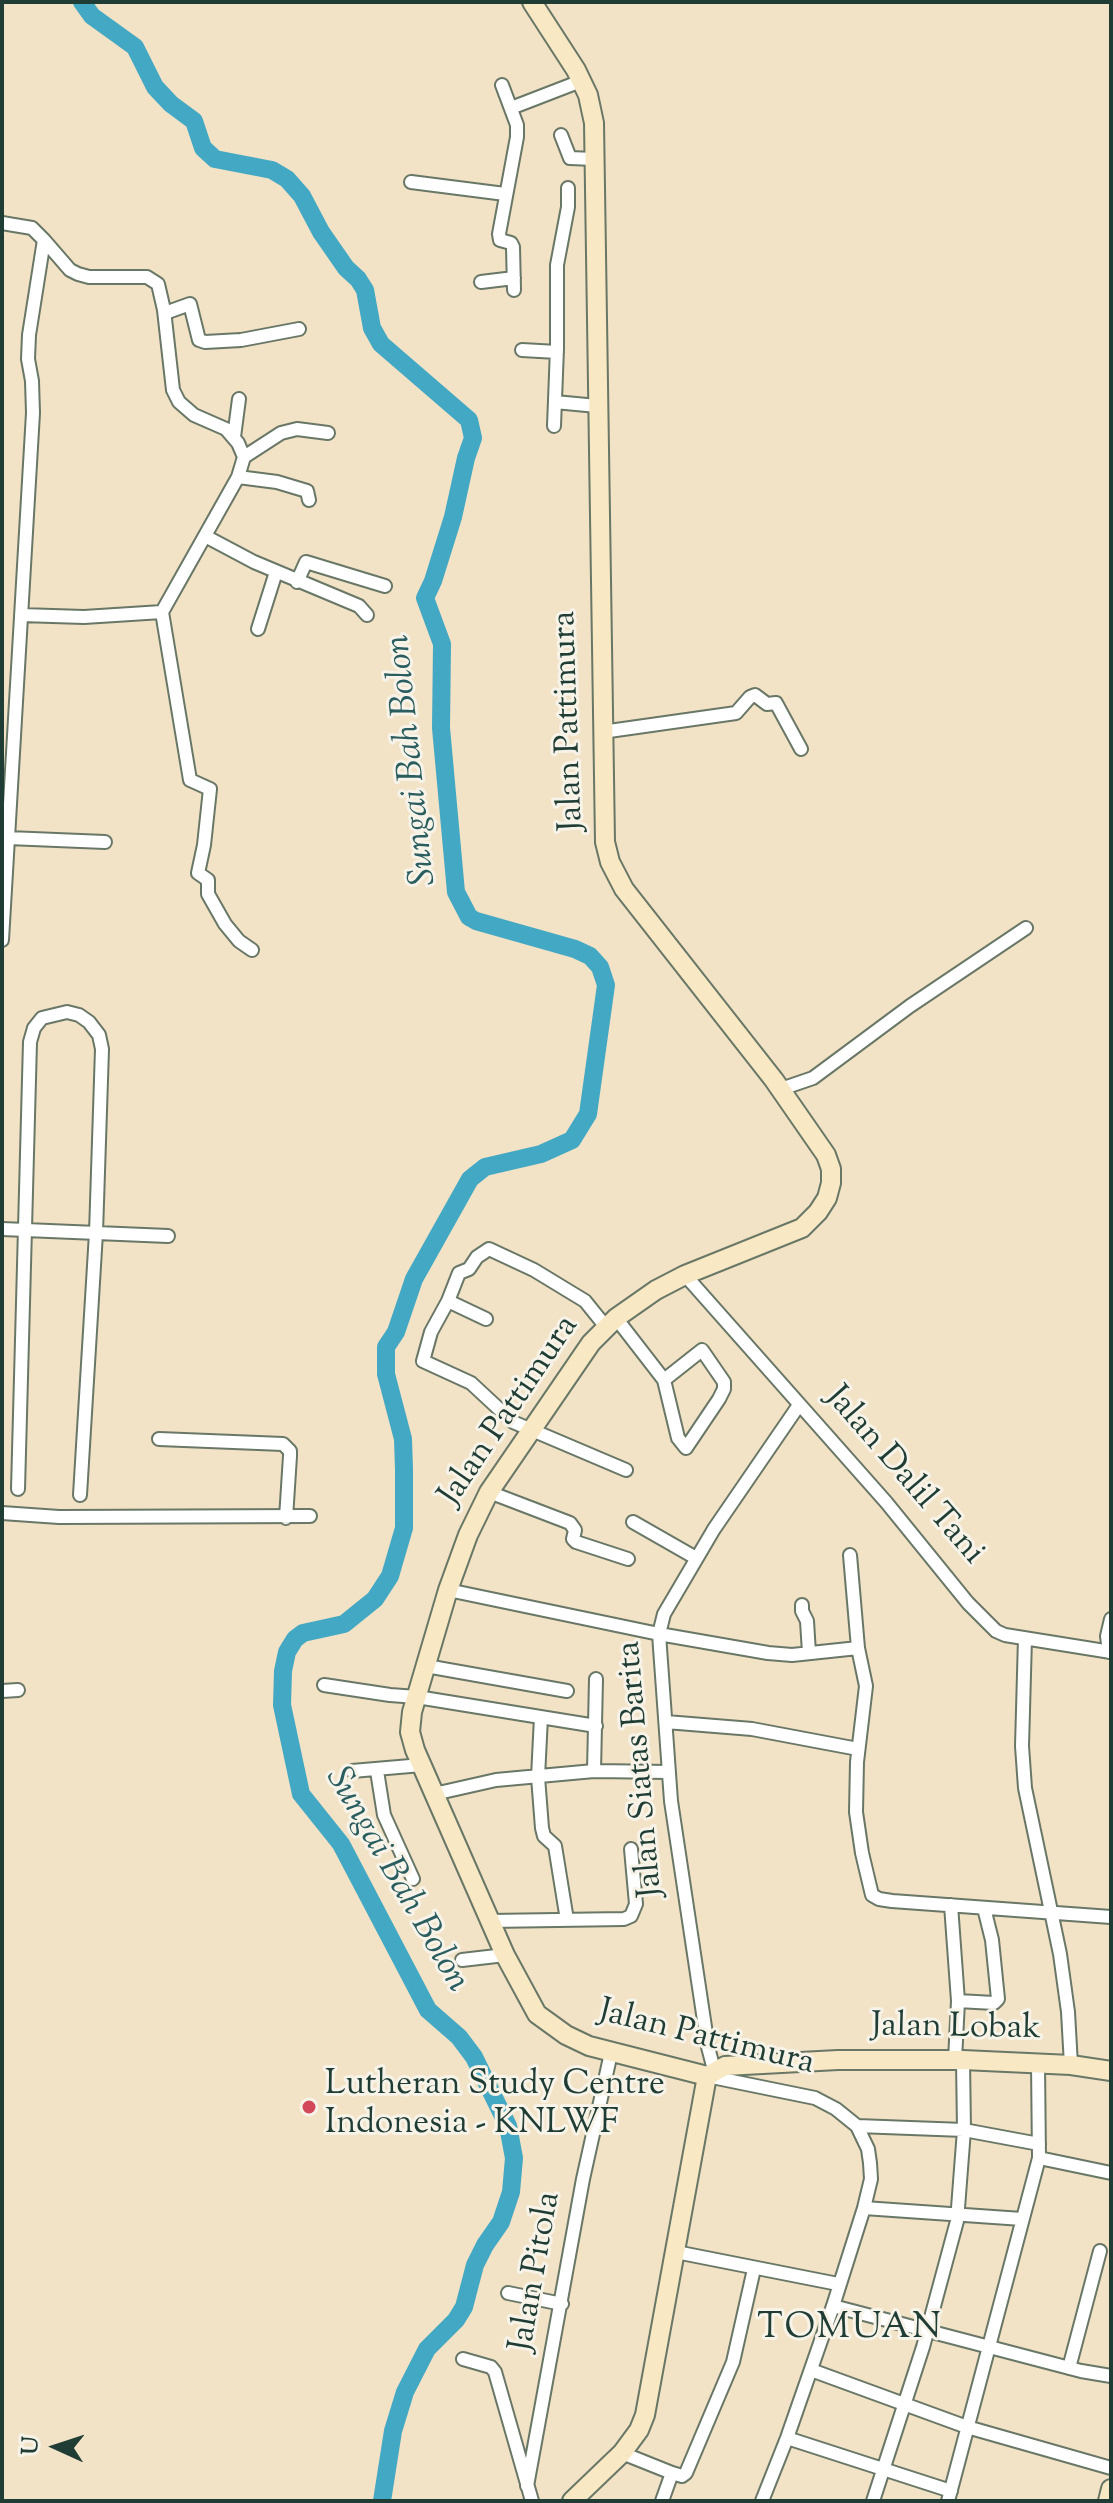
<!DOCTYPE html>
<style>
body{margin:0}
#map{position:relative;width:1113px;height:2503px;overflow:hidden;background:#f2e2c6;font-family:"Sorts Mill Goudy",serif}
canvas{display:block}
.frame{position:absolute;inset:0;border:4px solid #1f3d34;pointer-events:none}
.north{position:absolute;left:16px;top:2407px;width:80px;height:80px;-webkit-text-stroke:6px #f7f3e8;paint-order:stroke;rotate:273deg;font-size:22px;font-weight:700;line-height:32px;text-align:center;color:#1f3d34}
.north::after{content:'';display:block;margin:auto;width:28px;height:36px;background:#1f3d34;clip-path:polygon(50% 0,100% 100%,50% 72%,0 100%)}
</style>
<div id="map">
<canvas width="1113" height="2503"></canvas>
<div class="frame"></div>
<div class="north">U</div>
</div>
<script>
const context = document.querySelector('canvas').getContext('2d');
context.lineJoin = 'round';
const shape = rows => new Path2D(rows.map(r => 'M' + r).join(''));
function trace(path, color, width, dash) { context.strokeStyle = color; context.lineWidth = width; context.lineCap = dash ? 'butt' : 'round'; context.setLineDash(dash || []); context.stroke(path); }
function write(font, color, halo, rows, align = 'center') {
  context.font = font + ' "Sorts Mill Goudy",serif'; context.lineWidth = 6; context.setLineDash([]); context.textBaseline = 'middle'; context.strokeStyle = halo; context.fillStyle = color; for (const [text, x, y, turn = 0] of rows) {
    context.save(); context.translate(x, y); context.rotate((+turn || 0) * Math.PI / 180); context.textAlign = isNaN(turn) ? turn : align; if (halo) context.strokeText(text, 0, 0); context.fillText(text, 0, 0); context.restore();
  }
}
const river = shape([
 [82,2,92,16,135,47,155,87,171,104,194,121,203,148,215,159,272,170,287,179,302,196,321,232,346,268,358,279,365,290,372,328,381,344,469,420,473,438,466,458,453,517,433,581,425,598,442,644,441,728,456,892,469,917,476,921,575,949,590,956,600,967,606,985,588,1114,572,1140,541,1154,485,1167,470,1179,414,1279,396,1332,386,1347,386,1374,403,1439,404,1469,404,1528,390,1576,375,1599,344,1624,303,1633,295,1639,287,1652,283,1671,282,1705,301,1794,341,1844,428,2010,459,2037,474,2057,508,2126,514,2158,511,2192,501,2222,485,2245,475,2265,464,2307,456,2320,427,2349,405,2392,393,2431,382,2501]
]);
const street = shape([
 [502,85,517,125,517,137,499,234,500,240,511,243,513,247,514,290],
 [511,108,581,81],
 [561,135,570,158,594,159],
 [411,182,505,194],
 [2,223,32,228,44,240,29,335,28,359,32,381,33,413,2,940],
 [481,282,514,278],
 [165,313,190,304,199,340,205,342,241,340,299,329],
 [522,350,557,352],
 [555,402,597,406],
 [554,426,557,348,557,265,568,207,568,188],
 [234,437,239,399],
 [244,457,281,433,297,429,328,433],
 [238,477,277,482,307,491,309,500],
 [205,536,254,562,359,606,367,615],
 [297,582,306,562,385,586],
 [162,612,190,780,210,789,204,845,198,873,208,880,208,894,225,924,239,941,252,950],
 [21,615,84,617,162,612,238,477,244,457,238,443,226,429,194,415,179,402,173,390,164,310,158,284,147,277,89,277,78,274,70,270,44,240],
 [258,629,276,572],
 [602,732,736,713,750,697,755,695,767,704,776,703,801,749],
 [8,838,105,842],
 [781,1089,813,1078,910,1006,1026,928],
 [2,1229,168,1236],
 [685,1275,886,1502,968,1603,996,1631,1005,1635,1111,1652],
 [448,1301,459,1273,469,1269,477,1257,489,1249,534,1270,585,1301,606,1327],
 [616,1318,664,1380,678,1438,686,1448,719,1399,724,1389,724,1382,702,1350,664,1380],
 [486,1319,448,1301,431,1332,423,1361,471,1383,513,1422,626,1470],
 [159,1439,283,1444,290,1451,290,1456,286,1518],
 [18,1489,30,1042,34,1028,42,1018,67,1012,79,1015,89,1022,99,1035,102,1049,96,1233,80,1495],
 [489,1492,570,1523,575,1530,573,1539,576,1542,628,1559],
 [2,1513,59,1517,310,1516],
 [633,1522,696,1558],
 [850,1555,858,1648],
 [448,1590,659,1634,768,1653,792,1655,858,1648,866,1686,857,1762,856,1812,862,1853,872,1895,879,1899,892,1901,1111,1917],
 [802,1605,802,1611,807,1621,809,1653],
 [1025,1638,1022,1746,1025,1788,1060,1954,1068,2012,1071,2065],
 [1109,1652,1107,1636,1111,1619],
 [426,1666,567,1691],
 [324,1685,390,1695,417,1697,596,1726],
 [2,1691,18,1690],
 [541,1717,538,1777,542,1828,544,1836,555,1846,567,1920],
 [666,1722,752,1729,858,1749],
 [352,1771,422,1765],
 [377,1771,384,1815,413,1879],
 [594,1771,596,1679],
 [434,1794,496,1780,594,1771,669,1772],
 [951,1905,958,2001,955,2060],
 [490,1921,624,1919,631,1916,636,1904,631,1849],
 [462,1960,505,1955],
 [958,2001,994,2003,998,1999,992,1940,984,1908],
 [714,2070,708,2047,671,1801,659,1634,664,1614,714,1529,799,1405],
 [707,2076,815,2098,836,2109,857,2126,868,2149,870,2163,871,2179,864,2208,833,2306,787,2438,762,2501],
 [857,2126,964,2130,1039,2144],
 [1039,2158,1111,2173],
 [864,2208,1022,2219],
 [676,2252,838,2284],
 [508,2293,562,2304],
 [833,2306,1081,2371,1111,2376],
 [463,2359,491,2367,495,2372,532,2501],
 [1069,2368,1100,2251],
 [811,2370,967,2427,1111,2468],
 [787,2438,951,2491],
 [622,2453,672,2473,682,2476,686,2473,733,2362,754,2269],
 [527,2486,583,2179,611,2053],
 [662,2501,672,2473],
 [873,2501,923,2347,957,2221,964,2130,963,2060],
 [948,2501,1039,2158,1038,2064]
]);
const secondary = shape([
 [532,2,576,70,588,95,594,123,605,842,610,862,624,889,774,1080,826,1155,831,1169,831,1183,827,1198,818,1212,802,1228,685,1275,656,1290,616,1318,591,1343,489,1492,468,1535,448,1590,412,1712,410,1732,415,1750,505,1955,537,2014,566,2035,589,2046,707,2076],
 [707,2076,725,2066,838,2060,963,2060,1071,2065,1111,2071],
 [572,2501,622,2453,639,2430,645,2415,707,2076],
 [1108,2501,1111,2489]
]);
const markers = [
 [309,2107,8,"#d1495b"]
];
const streetNames = [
 ["Jalan Pattimura",571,721,-92],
 ["Jalan Pattimura",511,1412,-56],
 ["Jalan Dalil Tani",903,1477,49],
 ["Jalan Siatas Barita",643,1769,-95],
 ["Jalan Lobak",956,2030,1],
 ["Jalan Pattimura",706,2040,14],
 ["Jalan Pitola",538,2272,-80]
];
const poiNames = [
 ["Lutheran Study Centre",325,2087],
 ["Indonesia - KNLWF",325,2126]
];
const waterNames = [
 ["Sungai Bah Bolon",414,760,-96],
 ["Sungai Bah Bolon",395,1881,60]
];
const neighbourhoodNames = [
 ["TOMUAN",850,2331]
];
trace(river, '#43a8c3', 18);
trace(street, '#697767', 16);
trace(secondary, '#697767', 22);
trace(street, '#fff', 12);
trace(secondary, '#f8e8c3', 18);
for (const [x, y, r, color] of markers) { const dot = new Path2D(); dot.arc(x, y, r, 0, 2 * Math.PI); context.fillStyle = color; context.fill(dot); trace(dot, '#f7f3e8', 3); }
write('34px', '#1f3d34', '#f7f3e8', streetNames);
write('34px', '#1f3d34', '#f7f3e8', poiNames, 'left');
write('italic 36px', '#2a5d5f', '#f7f3e8', waterNames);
context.letterSpacing = '2px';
write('36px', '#1f3d34', '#f7f3e8', neighbourhoodNames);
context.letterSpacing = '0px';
</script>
